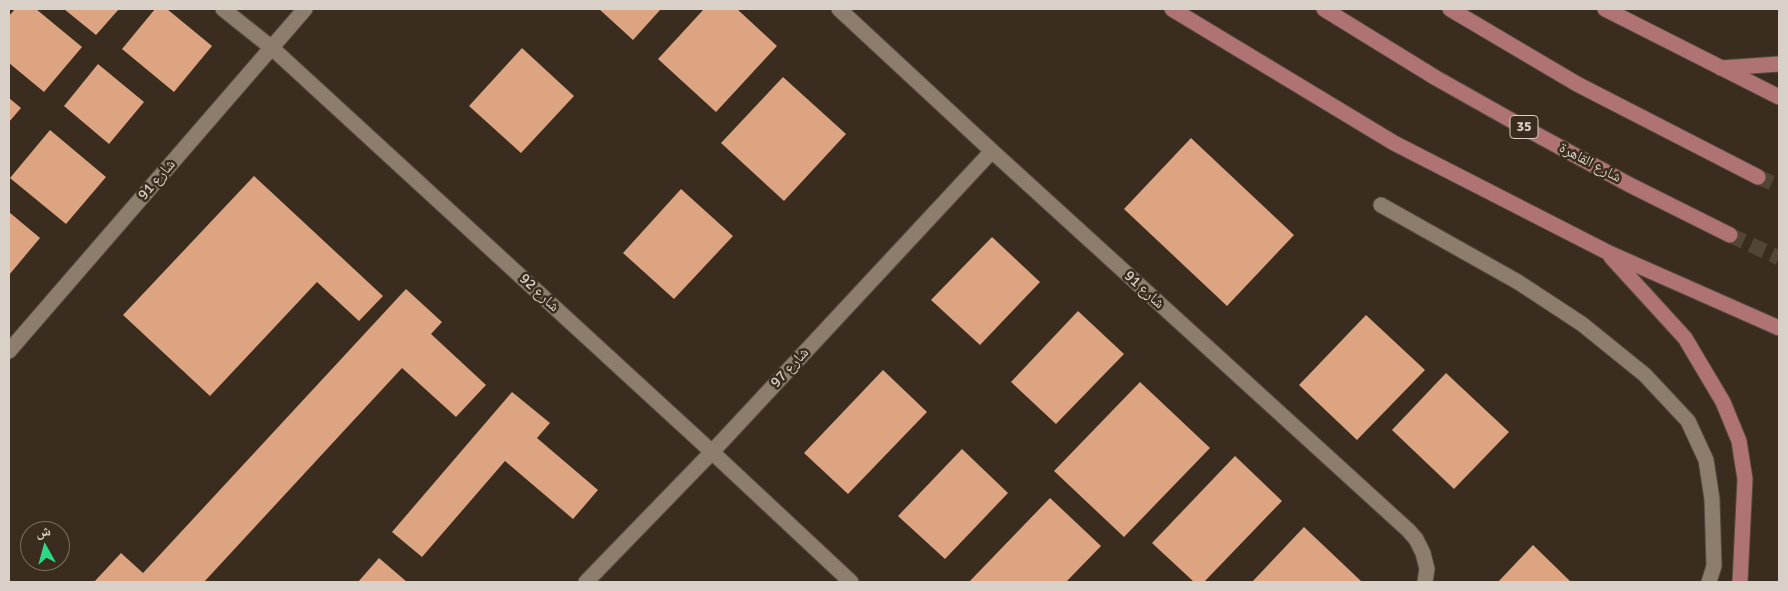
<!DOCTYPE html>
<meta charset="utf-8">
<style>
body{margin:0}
#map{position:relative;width:1788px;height:591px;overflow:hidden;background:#3a2d1f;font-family:Signika,"Noto Naskh Arabic",sans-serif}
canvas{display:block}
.frame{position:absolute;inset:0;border:10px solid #d9d1c8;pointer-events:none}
.north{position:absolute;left:20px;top:521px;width:50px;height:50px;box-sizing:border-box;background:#3a2d1f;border:1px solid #7a6f63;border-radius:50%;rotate:353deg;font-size:14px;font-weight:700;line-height:20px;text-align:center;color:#d9d1c8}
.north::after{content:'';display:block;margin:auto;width:18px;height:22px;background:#2cd884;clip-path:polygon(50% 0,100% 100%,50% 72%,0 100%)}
</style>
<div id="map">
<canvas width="1788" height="591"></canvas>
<div class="frame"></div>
<div class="north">ش</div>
</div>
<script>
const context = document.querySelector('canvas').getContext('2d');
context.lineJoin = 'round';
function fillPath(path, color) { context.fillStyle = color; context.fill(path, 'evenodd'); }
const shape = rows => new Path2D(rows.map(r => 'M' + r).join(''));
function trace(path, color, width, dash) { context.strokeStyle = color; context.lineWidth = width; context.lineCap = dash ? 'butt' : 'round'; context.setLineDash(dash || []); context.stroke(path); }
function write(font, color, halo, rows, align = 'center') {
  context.font = font + ' Signika,"Noto Naskh Arabic",sans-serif'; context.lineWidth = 5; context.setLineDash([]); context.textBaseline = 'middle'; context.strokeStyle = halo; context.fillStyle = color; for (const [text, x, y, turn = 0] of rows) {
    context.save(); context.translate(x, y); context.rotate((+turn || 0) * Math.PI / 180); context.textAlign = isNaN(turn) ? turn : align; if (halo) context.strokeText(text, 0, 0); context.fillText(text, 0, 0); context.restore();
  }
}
const building = shape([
 [15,9,36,9,82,47,44,92,9,63,9,16],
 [64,9,119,9,96,35],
 [155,9,167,9,212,46,174,92,122,49],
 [599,9,661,9,633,40],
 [704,9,737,9,777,46,716,112,658,59],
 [522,48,574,96,521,153,469,106],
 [98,64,144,102,109,144,64,106],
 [783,77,846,134,784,201,721,143],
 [9,98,21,108,9,122],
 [50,130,106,177,66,224,10,178],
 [1191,138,1294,235,1227,306,1124,209],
 [254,176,383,296,359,321,317,282,210,396,123,315],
 [681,189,733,236,674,299,623,253],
 [9,212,40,238,9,275],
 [992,237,1040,282,980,345,931,300],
 [406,289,442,322,431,334,486,385,456,417,402,368,204,582,94,582,121,553,143,573],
 [1078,311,1124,354,1056,424,1011,382],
 [1366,315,1425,370,1357,440,1299,385],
 [883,370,927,412,848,494,804,453],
 [1446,373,1509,432,1454,489,1392,430],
 [1140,382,1210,448,1124,537,1054,471],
 [512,392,550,423,537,438,598,490,573,519,505,461,422,557,392,532],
 [962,449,1008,493,945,559,898,516],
 [1235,456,1282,501,1204,582,1194,582,1152,543],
 [1050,498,1101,546,1066,582,969,582],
 [1304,527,1362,582,1252,582],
 [1533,545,1571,582,1498,582],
 [379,558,407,582,358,582]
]);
const primaryTunnel = shape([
 [1758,177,1779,186],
 [1730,235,1779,258]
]);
const street = shape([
 [223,9,272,48,712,452,851,582],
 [839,9,992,151,1408,530,1416,539,1423,553,1427,569,1425,582],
 [1381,205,1518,282,1582,324,1645,375,1688,421,1706,460,1712,499,1714,566,1709,582],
 [9,351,305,9],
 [586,582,712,452,992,151]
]);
const primary = shape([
 [1172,9,1394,143,1607,252,1779,328],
 [1324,9,1436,78,1532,132,1630,185,1730,235],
 [1450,9,1577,84,1758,177],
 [1605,9,1779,97],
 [1721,68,1779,64],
 [1611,257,1685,338,1723,402,1739,441,1745,479,1740,582]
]);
const shields = [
 [1524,127,28]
];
const shieldNames = [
 ["35",1524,127]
];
const streetNames = [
 ["شارع القاهرة",1590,163,28],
 ["شارع 91",157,180,-49],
 ["شارع 91",1144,290,42],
 ["شارع 92",539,293,43],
 ["شارع 97",790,368,-47]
];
fillPath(building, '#dda481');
trace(primaryTunnel, '#524638', 15, [15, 8]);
trace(street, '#554a3e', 17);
trace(primary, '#554a3e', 17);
trace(street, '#8c7d6d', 15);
trace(primary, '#b07374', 15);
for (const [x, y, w] of shields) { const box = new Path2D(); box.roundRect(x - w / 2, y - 11.5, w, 23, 4); context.fillStyle = '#3a2d1f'; context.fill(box); trace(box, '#d9d1c8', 1); }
write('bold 14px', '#d9d1c8', null, shieldNames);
write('15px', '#d9d1c8', '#3a2d1f', streetNames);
</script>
